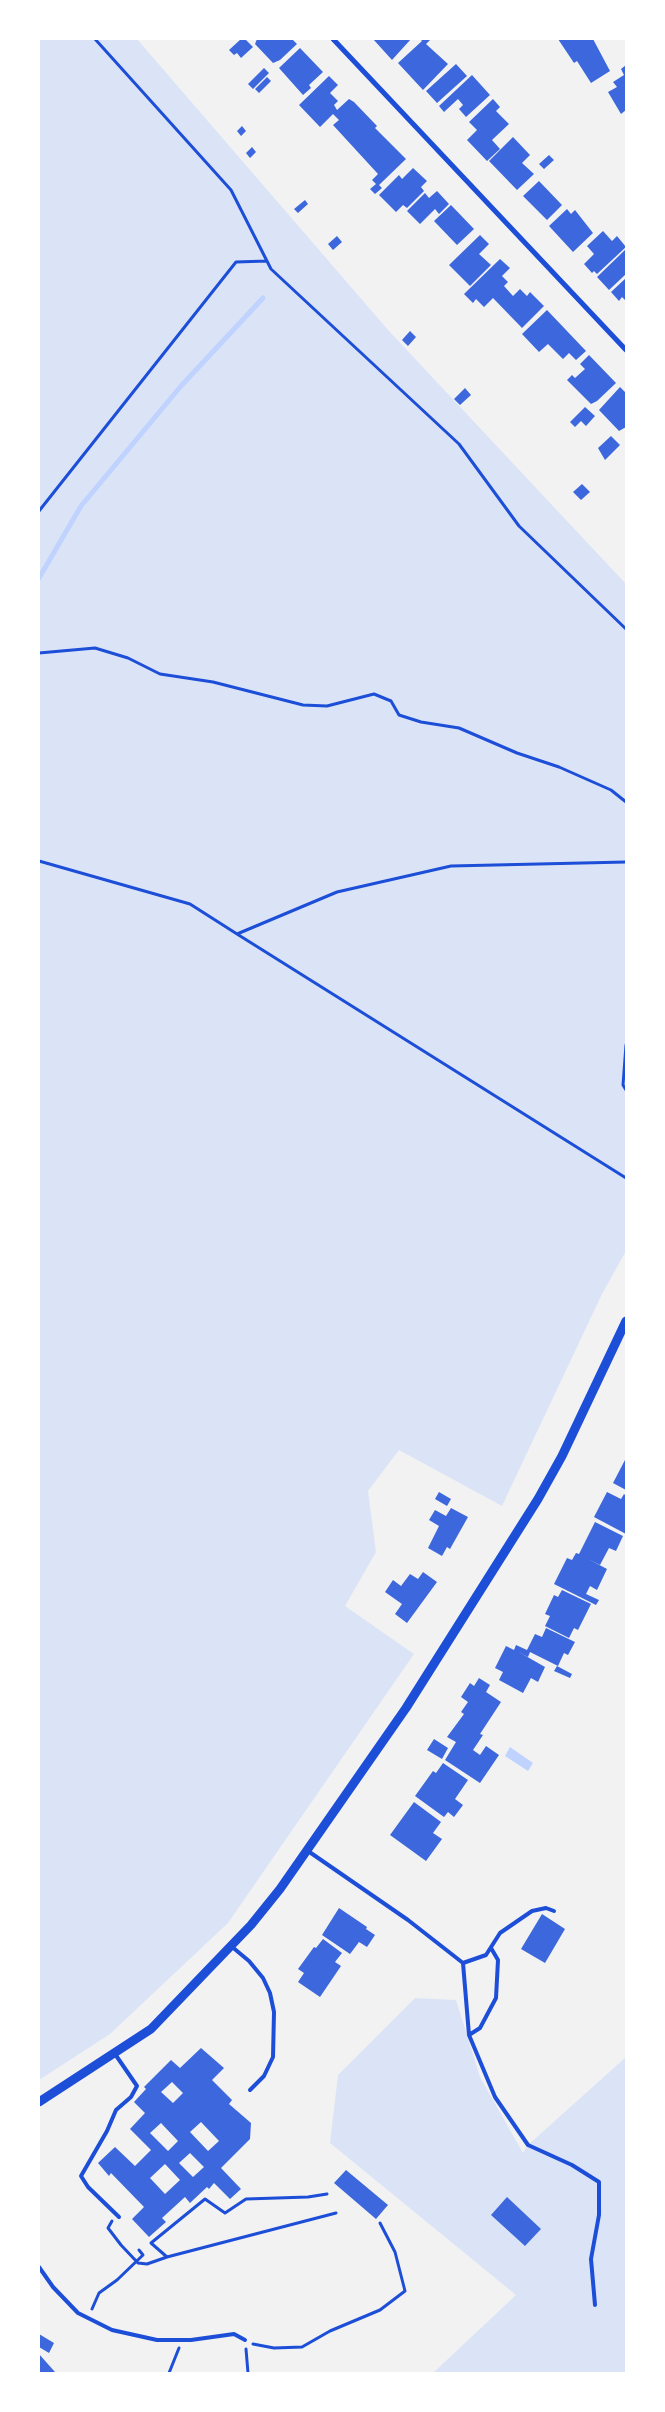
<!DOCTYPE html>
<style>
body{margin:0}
#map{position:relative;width:665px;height:2412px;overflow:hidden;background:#f2f2f2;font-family:"PT Sans Narrow",sans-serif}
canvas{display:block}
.frame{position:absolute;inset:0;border:40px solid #fff;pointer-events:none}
</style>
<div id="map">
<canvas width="665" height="2412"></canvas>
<div class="frame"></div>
</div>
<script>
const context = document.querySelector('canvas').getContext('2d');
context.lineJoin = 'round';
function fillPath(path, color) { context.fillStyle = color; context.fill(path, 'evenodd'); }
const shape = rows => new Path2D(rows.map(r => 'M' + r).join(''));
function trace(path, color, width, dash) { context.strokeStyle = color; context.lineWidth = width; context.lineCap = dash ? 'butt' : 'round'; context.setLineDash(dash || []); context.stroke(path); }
const green = shape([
 [39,39,137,39,389,331,626,584,626,1251,602,1294,502,1506,399,1450,368,1491,376,1552,345,1606,414,1654,228,1923,110,2034,39,2080],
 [415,1998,456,2000,480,2077,523,2153,528,2145,626,2057,626,2373,433,2373,516,2295,330,2143,338,2075]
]);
const water = shape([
 [510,1747,533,1763,528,1771,505,1756]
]);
const stream = shape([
 [39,578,81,506,181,386,263,298]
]);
const building = shape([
 [241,39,245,39,253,47,241,58,237,53,234,55,229,50],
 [257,39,292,39,297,44,280,60,273,63,255,44],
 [373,39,411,39,392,60],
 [420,39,431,39,426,44,448,64,423,90,398,63,422,41],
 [558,39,593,39,610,71,591,83,577,61,574,63],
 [300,48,323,72,309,85,311,88,303,95,279,68],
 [456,64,467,76,437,103,426,91],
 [626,65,626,110,621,114,608,92,617,87,613,82,624,75,621,69],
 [264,68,269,73,253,89,248,84],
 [472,75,490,95,466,117,459,109,463,105,458,99,444,112,439,106],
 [329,76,338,85,330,93,338,101,334,105,337,110,349,99,354,102,377,126,375,128,406,159,379,185,382,188,375,194,370,189,376,184,372,180,378,174,333,125,339,120,333,114,320,127,299,105],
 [267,77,271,81,259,93,255,89],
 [493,99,500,107,496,111,509,124,492,140,500,149,487,161,467,140,477,130,469,122],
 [242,126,246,131,241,136,237,131],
 [513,137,530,155,522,163,534,174,517,190,489,161],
 [252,147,256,152,250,158,246,153],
 [549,155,554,160,544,169,539,164],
 [413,168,427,181,421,187,424,191,407,208,403,205,396,212,379,195,399,175,402,179],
 [539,181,562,205,547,220,523,196],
 [437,191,449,204,439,214,435,209,420,224,407,211,425,193,429,198],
 [305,200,308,204,298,213,294,209],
 [451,205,474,229,457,245,434,221],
 [567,209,571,214,575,210,593,233,573,252,549,226],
 [603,231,612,241,617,236,626,247,597,274,594,271,592,273,584,264,594,254,587,246],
 [480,235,489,244,479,254,491,265,470,286,449,265],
 [337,236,342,242,333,250,328,244],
 [626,249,626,274,609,290,597,277],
 [500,259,510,268,502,276,508,282,504,286,513,296,520,289,527,296,530,292,544,306,522,328,493,298,484,307,476,299,473,303,464,294],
 [626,278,626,301,622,297,619,301,611,292],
 [547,310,586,351,576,360,569,353,563,359,548,344,539,352,522,334],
 [410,331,416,337,408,346,402,340],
 [589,355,616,383,597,401,591,404,567,380,572,375,575,378,585,369,580,364],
 [620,387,626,393,626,427,619,431,599,410],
 [465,388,471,395,460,405,454,399],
 [585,407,595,416,586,426,581,421,575,427,570,422],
 [611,436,620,445,605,460,598,448],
 [582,484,590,492,581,500,573,492],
 [626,1458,626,1490,613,1483],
 [439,1492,451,1499,447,1506,435,1499],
 [607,1492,621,1499,624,1494,626,1496,626,1534,594,1517],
 [451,1508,468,1517,450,1549,447,1547,442,1556,428,1548,439,1526,429,1520,435,1510,446,1516],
 [595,1522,623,1536,616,1551,609,1548,600,1565,588,1559,607,1569,597,1590,590,1586,586,1594,599,1600,596,1605,554,1584,567,1558,572,1560,576,1553,579,1554],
 [423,1572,437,1582,407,1623,395,1614,402,1604,385,1592,393,1580,401,1586,410,1574,418,1579],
 [562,1590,591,1604,578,1630,574,1628,569,1638,545,1626,550,1616,545,1614,554,1595,558,1597],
 [546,1628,575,1642,568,1655,564,1653,558,1666,530,1652,528,1657,517,1651,545,1667,538,1682,531,1678,523,1693,499,1680,503,1672,495,1668,506,1646,514,1650,516,1645,527,1650,535,1634,542,1637],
 [557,1666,572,1674,570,1678,554,1671],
 [479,1678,490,1685,486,1692,501,1702,480,1734,483,1735,473,1750,480,1755,486,1746,499,1755,480,1783,445,1760,456,1742,447,1737,464,1714,461,1712,468,1702,461,1697,470,1683,474,1686],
 [434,1739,448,1748,442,1759,427,1750],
 [443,1763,468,1780,455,1799,463,1805,454,1817,448,1812,444,1817,415,1796,433,1771,436,1773],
 [414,1802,441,1822,433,1833,442,1839,426,1861,390,1835],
 [339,1908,367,1927,366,1929,375,1935,367,1947,359,1942,350,1954,322,1935],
 [542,1914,565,1929,545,1963,521,1949],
 [323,1939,342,1953,335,1962,341,1966,320,1997,298,1982,304,1973,298,1969,314,1947,316,1948],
 [201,2048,224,2068,212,2080,232,2100,229,2104,251,2123,250,2139,221,2168,241,2189,230,2199,214,2183,209,2189,207,2187,190,2203,185,2197,162,2218,166,2222,149,2237,132,2219,144,2207,111,2173,109,2176,98,2163,115,2147,135,2166,151,2150,130,2129,145,2113,134,2102,146,2089,144,2087,171,2060,180,2068],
 [172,2082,183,2093,173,2103,161,2092],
 [201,2122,219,2141,208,2151,190,2132],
 [161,2123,178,2141,168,2151,150,2133],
 [190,2153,204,2167,193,2177,179,2163],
 [165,2164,180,2180,165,2194,150,2178],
 [346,2170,388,2205,376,2219,334,2183],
 [507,2197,541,2229,525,2246,491,2215],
 [39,2334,54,2343,49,2353,39,2347],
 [39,2354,55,2372,54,2373,39,2373]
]);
const path = shape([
 [95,39,231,190,271,269,459,444,519,526,626,629],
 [39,511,236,262,267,261],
 [39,653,95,648,128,658,160,674,213,682,303,705,327,706,374,694,391,701,399,715,421,722,459,728,517,753,559,767,611,790,626,802],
 [39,861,190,904,237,934,337,892,451,866,626,862],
 [237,934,626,1178],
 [626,1045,623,1085,626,1090],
 [112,2221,108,2228,121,2245,138,2263,147,2264,167,2257,151,2243,205,2199,225,2213,246,2199,308,2197,327,2194],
 [167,2257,336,2213],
 [92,2309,99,2293,117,2280,143,2255,139,2250],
 [253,2344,274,2348,302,2347,330,2331,380,2310,405,2291,395,2252,380,2223],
 [246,2349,248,2373],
 [169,2373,179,2348]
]);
const service = shape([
 [308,1851,408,1920,463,1963,486,1955,500,1933,532,1911,546,1908,554,1911],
 [231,1946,249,1961,263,1978,270,1993,274,2012,273,2057,264,2076,250,2090],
 [463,1963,469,2035,495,2097,528,2145,572,2165,599,2182,599,2215,591,2259,595,2305],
 [469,2035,480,2028,496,1998,498,1960,491,1948],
 [115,2054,137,2086,131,2097,116,2110,107,2131,81,2176,88,2187,119,2217],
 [39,2267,53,2287,78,2313,112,2330,157,2340,191,2340,234,2334,245,2340]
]);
const minor = shape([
 [333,39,626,350]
]);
const tertiary = shape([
 [39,2102,151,2029,251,1925,280,1889,406,1708,538,1499,562,1456,626,1321]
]);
fillPath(green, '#dbe4f7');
fillPath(water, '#bfd3fe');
trace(stream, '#bfd3fe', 5);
fillPath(building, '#3d67dc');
trace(path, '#1d4ed8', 3);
trace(service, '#1d4ed8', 4);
trace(minor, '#1d4ed8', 5);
trace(tertiary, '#1d4ed8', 9);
</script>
